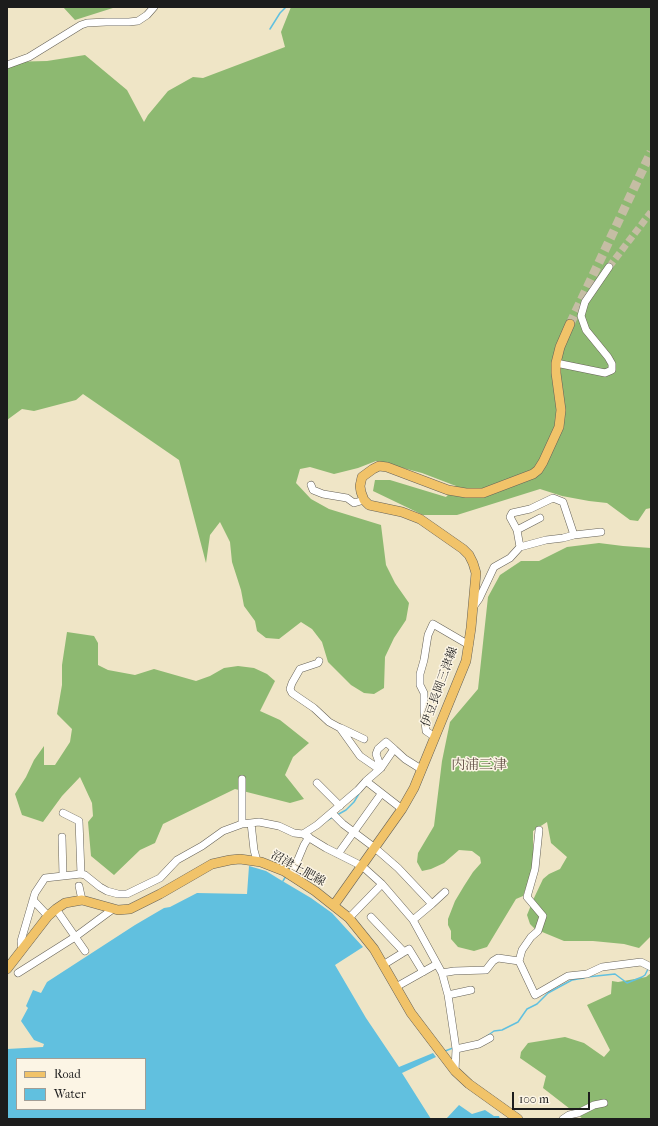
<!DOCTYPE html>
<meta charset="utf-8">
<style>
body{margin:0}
#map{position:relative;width:658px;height:1126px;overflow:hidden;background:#efe5c6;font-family:"IM FELL French Canon",serif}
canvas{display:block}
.frame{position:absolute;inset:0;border:8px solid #1c1c1c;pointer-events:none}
.legend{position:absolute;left:16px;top:1058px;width:130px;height:52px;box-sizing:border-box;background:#fcf5e5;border:1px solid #a29e95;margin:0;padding:5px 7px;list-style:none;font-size:12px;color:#1c1c1c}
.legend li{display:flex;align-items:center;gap:8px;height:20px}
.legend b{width:20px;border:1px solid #a29e95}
.scale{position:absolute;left:512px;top:1092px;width:78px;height:18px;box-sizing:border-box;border:2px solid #1c1c1c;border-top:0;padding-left:5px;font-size:12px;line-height:14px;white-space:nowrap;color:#1c1c1c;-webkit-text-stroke:3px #fcf5e5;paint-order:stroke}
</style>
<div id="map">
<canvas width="658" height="1126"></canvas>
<div class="frame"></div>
<ul class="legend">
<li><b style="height:5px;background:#f1c369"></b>Road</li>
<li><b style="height:11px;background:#61c0df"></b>Water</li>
</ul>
<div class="scale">100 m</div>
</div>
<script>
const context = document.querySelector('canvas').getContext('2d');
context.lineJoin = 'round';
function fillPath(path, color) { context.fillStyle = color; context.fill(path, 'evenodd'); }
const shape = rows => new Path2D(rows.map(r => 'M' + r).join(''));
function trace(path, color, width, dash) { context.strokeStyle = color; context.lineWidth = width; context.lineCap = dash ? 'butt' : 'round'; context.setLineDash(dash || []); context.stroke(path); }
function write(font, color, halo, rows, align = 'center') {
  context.font = font + ' "IM FELL French Canon","Noto Serif JP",serif'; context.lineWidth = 3; context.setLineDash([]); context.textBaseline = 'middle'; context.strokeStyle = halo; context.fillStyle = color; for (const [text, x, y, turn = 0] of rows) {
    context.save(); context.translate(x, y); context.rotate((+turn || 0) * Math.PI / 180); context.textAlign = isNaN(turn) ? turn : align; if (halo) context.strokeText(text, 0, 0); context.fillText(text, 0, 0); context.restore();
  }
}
const forest = shape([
 [63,7,116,7,75,20],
 [291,7,651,7,651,508,646,509,638,521,630,520,607,503,589,501,562,496,540,489,457,515,423,515,373,491,375,480,390,480,446,497,456,486,422,473,376,461,358,468,334,474,310,467,300,469,296,483,311,499,329,509,381,525,386,565,395,583,409,603,406,620,394,638,385,657,384,688,374,694,364,693,351,685,328,662,322,642,312,629,301,622,279,639,266,638,257,631,255,621,244,606,241,590,232,562,230,542,220,522,210,535,206,563,179,460,83,394,76,400,34,411,22,409,7,420,7,62,47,61,85,55,127,90,144,122,148,115,168,91,193,77,203,78,285,47,281,32],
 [599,543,623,546,651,548,651,936,639,948,624,944,593,941,564,941,535,929,530,924,527,915,534,898,543,879,549,874,560,869,567,857,551,843,547,822,533,831,533,868,523,896,516,899,487,947,474,951,458,947,451,939,451,931,448,925,448,919,455,901,464,886,473,872,481,863,480,857,472,851,459,850,444,863,431,869,422,871,417,862,418,853,434,826,442,761,450,722,478,689,488,597,500,575,521,561,539,561,567,547],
 [67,632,94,636,98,643,98,665,108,670,135,675,154,669,196,681,210,676,224,668,238,666,254,668,267,674,275,681,260,711,280,720,309,743,293,757,285,775,304,799,290,803,235,789,163,824,155,843,140,850,114,875,91,856,88,822,93,816,92,803,80,777,62,796,43,822,22,815,15,794,26,777,34,760,44,746,44,765,55,765,70,742,72,729,57,714,62,685,62,665],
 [651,973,651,1119,583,1119,543,1088,546,1076,520,1058,521,1052,528,1043,565,1037,584,1043,604,1057,610,1050,587,1005,611,994,612,981,618,982,646,977]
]);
const water = shape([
 [249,866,266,871,279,879,311,898,332,913,363,947,335,965,366,1018,399,1067,433,1053,436,1057,402,1073,431,1119,7,1119,7,1049,43,1047,44,1044,34,1040,21,1021,28,1008,26,1006,33,990,41,993,47,982,135,925,164,908,170,907,197,893,247,894],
 [17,1059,145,1059,145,1109,17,1109],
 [459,1105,472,1114,485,1110,494,1116,499,1116,500,1119,446,1119]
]);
const stream = shape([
 [270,29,280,13,286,7],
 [337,815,346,810,354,802,360,792],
 [326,821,333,817],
 [289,871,293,862],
 [283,881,286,876],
 [587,977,615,974,627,983,642,977,645,975,648,969],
 [487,1036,494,1031,502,1030,518,1022,527,1009,537,1004,548,993,572,980,584,978],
 [445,1051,453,1048]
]);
const minorTunnel = shape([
 [609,267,651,212]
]);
const majorTunnel = shape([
 [570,324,651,152]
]);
const minor = shape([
 [7,65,29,57,81,25,87,23,106,22,129,22,138,21,147,15,154,7],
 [556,363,605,373,612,370,612,364,608,357,586,330,581,316,585,302,609,267],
 [311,485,313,490,323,494,347,498,354,503,364,500],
 [517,530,540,518],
 [520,547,517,530,510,517,512,513,530,509,553,498,563,502,574,535],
 [474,606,479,599,494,567,510,558,520,547,546,540,563,538,574,535,601,532],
 [319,661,318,663,300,669,292,683,290,689,292,693,314,708,329,722,340,728,360,756,379,769],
 [341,728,364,739],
 [435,737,426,731,424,712,424,693,420,685,420,674,424,660,428,635,433,624,469,645],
 [381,768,376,754,378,749,386,742,394,749],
 [242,779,242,824],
 [366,781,402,809],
 [317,783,340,806],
 [63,813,79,821,81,874],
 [332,813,343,824,375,848,398,868,432,904,413,920],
 [251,823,254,850,257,861],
 [303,834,317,825,358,790,366,781,381,768,394,749,405,759,421,769],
 [62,837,63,876],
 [338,854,381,794],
 [291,876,304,845,309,837],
 [79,886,82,900],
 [33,900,48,916],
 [432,904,445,892],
 [56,909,85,951],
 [371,917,404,952],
 [349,918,382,884],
 [22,950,21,941,35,893,45,878,81,874,85,875,100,887,107,891,118,894,127,894,160,878,177,860,202,846,223,831,242,824,259,822,279,826,294,833,303,834,326,848,362,866,382,884,413,920,442,973,448,995,456,1049,455,1071],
 [519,961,535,995,568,976,587,974,602,967,641,962,651,967],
 [383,965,409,949,423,972],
 [18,973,75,937,113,909],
 [442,973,454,971,486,970,493,961,498,958,519,961,522,950,531,937,538,931,543,916,527,897,535,869,539,830],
 [396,987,437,964],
 [448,995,471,990],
 [456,1049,479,1044,490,1038],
 [563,1119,569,1115,578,1113,594,1105,604,1103]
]);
const major = shape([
 [334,905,402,809,414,788,466,661,471,628,476,573,473,563,469,555,463,549,420,519,402,512,369,505,364,500,361,492,360,486,362,477,373,469,379,466,387,467,448,490,466,493,483,493,533,474,538,470,543,462,559,427,561,410,556,373,556,363,560,347,570,324],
 [7,969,48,916,56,909,65,903,82,900,118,910,130,909,160,894,212,864,230,860,240,859,261,862,284,871,315,891,349,918,374,949,411,1013,455,1071,469,1084,518,1119]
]);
const streetNames = [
 ["伊豆長岡三津線",440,687,-70],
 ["沼津土肥線",298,869,29]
];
const quarterNames = [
 ["内浦三津",479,766]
];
fillPath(forest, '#8db971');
fillPath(water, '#61c0df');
trace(stream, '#61c0df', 1.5);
trace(minorTunnel, '#c5bda4', 7, [7, 3.5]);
trace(majorTunnel, '#c5bda4', 9, [9, 4.5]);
trace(minor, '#666258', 8);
trace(major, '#666258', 10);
trace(minor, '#fff', 7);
trace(major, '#f1c369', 9);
write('12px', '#1c1c1c', '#fcf5e5', streetNames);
write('14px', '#635147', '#fcf5e5', quarterNames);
</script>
